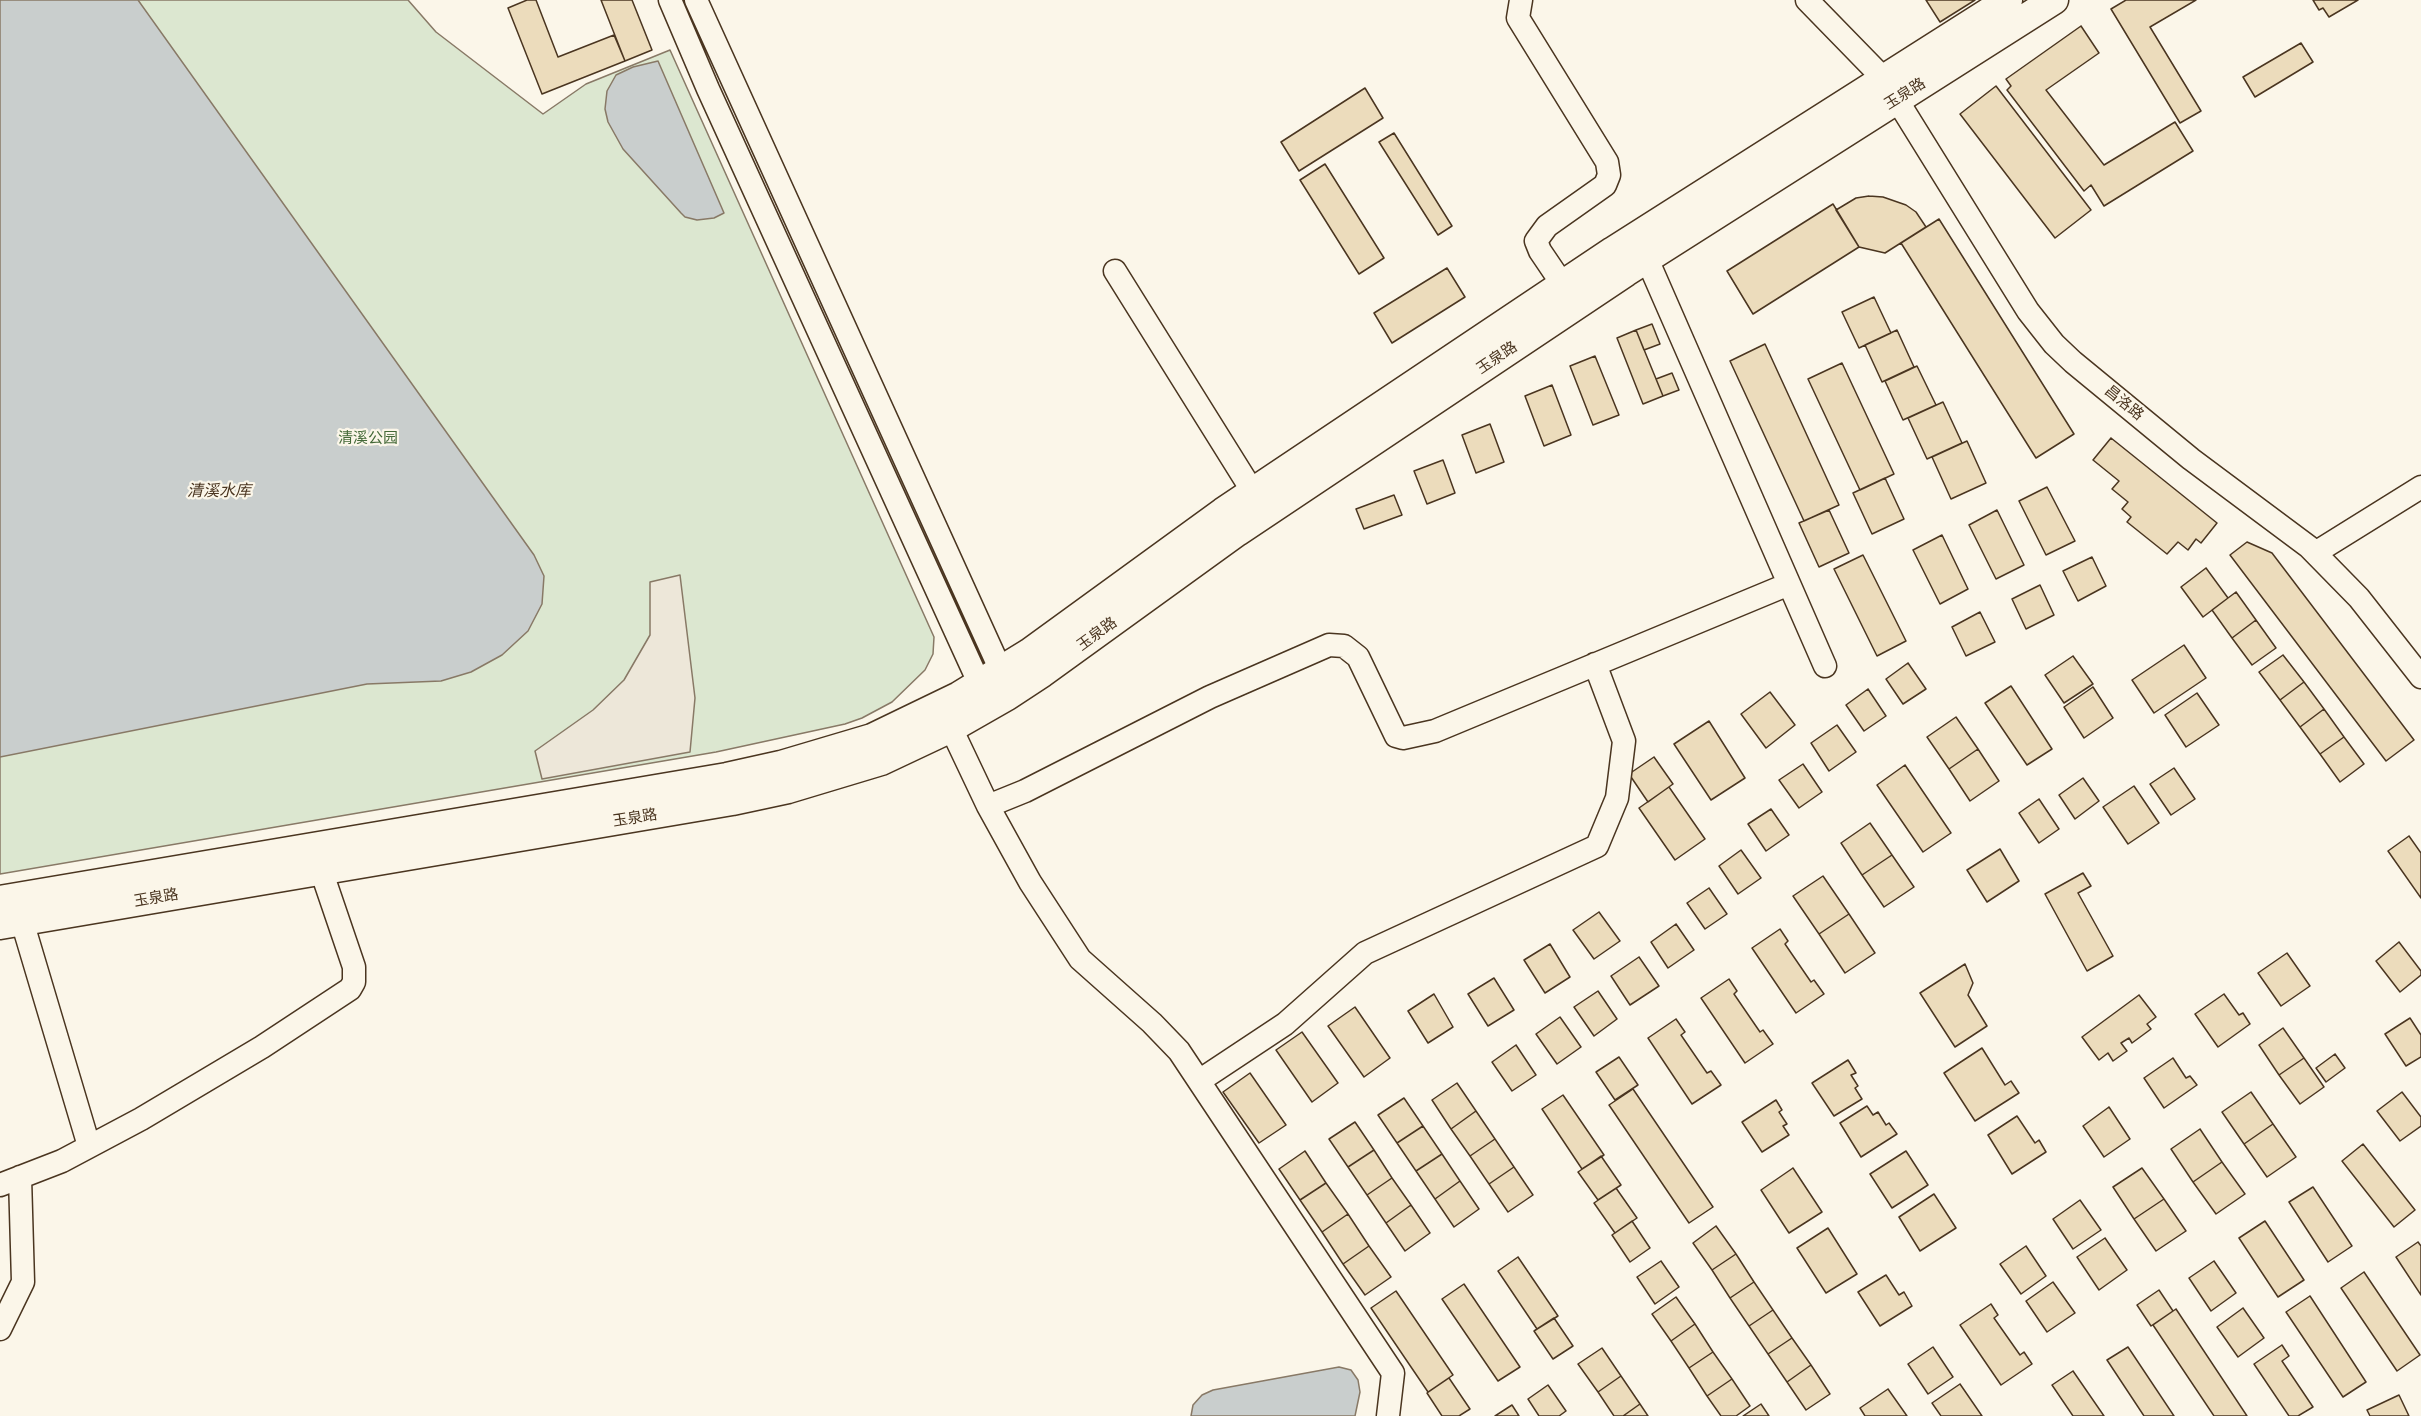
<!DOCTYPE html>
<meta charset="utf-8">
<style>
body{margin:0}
canvas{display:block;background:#fbf6e9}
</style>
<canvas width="2421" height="1416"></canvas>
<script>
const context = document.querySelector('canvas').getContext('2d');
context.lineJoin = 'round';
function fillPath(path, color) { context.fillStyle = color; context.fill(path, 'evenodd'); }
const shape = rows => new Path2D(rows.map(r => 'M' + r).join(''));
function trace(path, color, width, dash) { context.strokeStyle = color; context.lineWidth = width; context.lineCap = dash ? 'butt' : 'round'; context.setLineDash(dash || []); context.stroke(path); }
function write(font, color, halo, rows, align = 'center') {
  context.font = font + ' Mulish,"Noto Sans SC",sans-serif'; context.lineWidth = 4.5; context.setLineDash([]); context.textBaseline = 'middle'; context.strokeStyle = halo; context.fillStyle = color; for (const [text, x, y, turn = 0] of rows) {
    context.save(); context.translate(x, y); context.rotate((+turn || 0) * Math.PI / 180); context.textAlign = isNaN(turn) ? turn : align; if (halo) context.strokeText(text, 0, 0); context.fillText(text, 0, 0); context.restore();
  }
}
const green = shape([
 [0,0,408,0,436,32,543,114,586,84,670,50,934,637,933,654,925,670,892,702,862,718,845,724,716,752,0,874,0,0]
]);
const parking = shape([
 [680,575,695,698,690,752,542,779,535,751,593,710,624,680,650,635,650,582,680,575]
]);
const water = shape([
 [0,0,138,0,534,555,544,576,542,604,528,631,502,655,471,672,441,681,367,684,0,757,0,0],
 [658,61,724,213,714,218,697,220,685,217,681,213,623,149,608,122,605,109,607,91,616,75,633,67,658,61],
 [1339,1367,1351,1370,1358,1380,1360,1392,1355,1416,1191,1416,1193,1405,1202,1395,1213,1390,1339,1367]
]);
const building = shape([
 [527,0,536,0,558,57,614,35,625,61,542,94,508,8,527,0],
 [601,0,632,0,652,50,625,61,601,0],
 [1926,0,1975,0,1940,22,1926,0],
 [2126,0,2196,0,2150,27,2201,111,2180,123,2111,9,2126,0],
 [2313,0,2358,0,2329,17,2323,8,2319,10,2313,0],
 [2081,26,2099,53,2046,90,2104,165,2175,122,2193,151,2104,206,2091,185,2084,191,2007,90,2011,86,2006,79,2081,26],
 [2301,43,2313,62,2255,97,2243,77,2301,43],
 [1996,86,2091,210,2055,238,1960,114,1996,86],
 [1365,88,1383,118,1299,171,1281,142,1365,88],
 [1394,133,1452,226,1438,235,1379,142,1394,133],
 [1325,164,1384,258,1359,274,1300,180,1325,164],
 [1869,196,1883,197,1906,205,1916,212,1926,227,1885,253,1859,247,1836,210,1856,198,1869,196],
 [1833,204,1859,247,1753,314,1727,271,1833,204],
 [1939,219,2074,434,2036,458,1901,243,1939,219],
 [1447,268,1465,297,1392,343,1374,313,1447,268],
 [1874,297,1891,333,1859,348,1842,312,1874,297],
 [1652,324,1660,344,1644,350,1636,330,1652,324],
 [1636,330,1663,396,1643,404,1617,338,1636,330],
 [1897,330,1914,367,1882,382,1865,345,1897,330],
 [1765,344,1839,505,1804,521,1730,361,1765,344],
 [1595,356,1619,415,1593,425,1570,366,1595,356],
 [1842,363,1894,474,1860,490,1808,379,1842,363],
 [1917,366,1936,405,1903,420,1885,381,1917,366],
 [1672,373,1679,390,1663,396,1656,379,1672,373],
 [1552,385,1571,435,1544,446,1525,396,1552,385],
 [1943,402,1962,443,1927,459,1908,418,1943,402],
 [1490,424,1504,462,1476,473,1462,435,1490,424],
 [2111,438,2217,523,2201,543,2196,539,2188,550,2178,542,2167,554,2127,522,2131,517,2122,509,2128,502,2112,489,2119,481,2093,460,2111,438],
 [1967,441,1986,483,1951,499,1932,457,1967,441],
 [1443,460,1455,493,1427,504,1414,471,1443,460],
 [1885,478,1904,519,1872,534,1853,493,1885,478],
 [2047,487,2075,541,2046,555,2019,501,2047,487],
 [1394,495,1402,515,1364,529,1356,509,1394,495],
 [1829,510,1849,553,1819,567,1799,523,1829,510],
 [1997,510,2024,565,1996,579,1969,525,1997,510],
 [1942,535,1968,589,1940,604,1913,550,1942,535],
 [2247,542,2272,553,2414,740,2386,761,2230,555,2247,542],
 [1863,555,1906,641,1877,656,1834,569,1863,555],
 [2092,557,2106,586,2078,601,2063,571,2092,557],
 [2206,568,2228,598,2203,617,2181,587,2206,568],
 [2040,585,2054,615,2026,629,2012,599,2040,585],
 [2236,592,2256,620,2232,638,2212,610,2236,592],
 [1980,612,1995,642,1966,656,1952,627,1980,612],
 [2256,620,2276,648,2252,665,2232,638,2256,620],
 [2184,645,2206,678,2154,713,2132,680,2184,645],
 [2283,655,2304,682,2280,700,2259,672,2283,655],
 [2073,656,2093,684,2064,703,2045,675,2073,656],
 [1908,663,1926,689,1903,704,1886,679,1908,663],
 [2304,682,2324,709,2300,727,2280,700,2304,682],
 [2011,686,2052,749,2027,765,1985,703,2011,686],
 [2093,687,2113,718,2084,738,2064,707,2093,687],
 [1868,689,1886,716,1864,731,1846,705,1868,689],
 [1770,692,1795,725,1766,748,1741,714,1770,692],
 [2197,693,2219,725,2186,747,2165,715,2197,693],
 [2324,709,2344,737,2320,754,2300,727,2324,709],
 [1956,717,1978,749,1949,769,1927,737,1956,717],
 [1709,721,1745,778,1711,800,1674,744,1709,721],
 [1837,725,1856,752,1829,771,1811,743,1837,725],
 [2344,737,2364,764,2340,782,2320,754,2344,737],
 [1978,749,1999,781,1970,801,1949,769,1978,749],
 [1654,757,1673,784,1648,802,1629,774,1654,757],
 [1803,764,1822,792,1799,808,1779,780,1803,764],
 [1905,765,1951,833,1923,852,1877,785,1905,765],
 [2174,768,2195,799,2171,815,2150,784,2174,768],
 [2083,778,2099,801,2075,819,2059,795,2083,778],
 [2134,786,2159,823,2128,844,2103,807,2134,786],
 [1669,787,1705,839,1675,860,1639,808,1669,787],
 [2039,799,2059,829,2039,843,2019,813,2039,799],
 [1771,809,1789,835,1766,851,1748,824,1771,809],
 [1870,823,1892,855,1862,875,1841,843,1870,823],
 [2409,836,2421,853,2421,898,2388,851,2409,836],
 [2000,849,2019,881,1987,902,1967,870,2000,849],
 [1741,850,1761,878,1738,894,1719,866,1741,850],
 [1892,855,1914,887,1884,907,1862,875,1892,855],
 [2083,873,2091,886,2078,893,2113,956,2087,971,2045,894,2083,873],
 [1823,876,1849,914,1819,934,1793,896,1823,876],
 [1709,888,1727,914,1705,929,1687,903,1709,888],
 [1599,912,1620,941,1594,959,1573,930,1599,912],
 [1849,914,1875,953,1845,973,1819,934,1849,914],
 [1676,924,1694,950,1668,968,1651,942,1676,924],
 [1780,929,1788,941,1785,944,1811,982,1814,980,1824,994,1796,1013,1752,948,1780,929],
 [2399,942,2421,971,2421,975,2400,992,2376,961,2399,942],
 [1550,944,1570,977,1545,993,1524,960,1550,944],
 [2287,953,2310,986,2281,1006,2258,973,2287,953],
 [1639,957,1659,986,1630,1005,1611,976,1639,957],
 [1965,964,1973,983,1968,995,1987,1026,1955,1047,1920,993,1965,964],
 [1494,978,1514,1010,1488,1026,1468,994,1494,978],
 [1729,979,1737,991,1734,994,1760,1032,1763,1030,1773,1044,1745,1063,1701,998,1729,979],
 [1598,991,1617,1019,1594,1036,1574,1007,1598,991],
 [1434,994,1453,1027,1428,1043,1408,1011,1434,994],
 [2224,994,2239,1015,2243,1013,2250,1024,2218,1047,2195,1014,2224,994],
 [2139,995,2156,1017,2147,1024,2151,1029,2132,1043,2129,1038,2121,1043,2127,1051,2113,1061,2108,1053,2099,1060,2082,1037,2139,995],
 [1355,1007,1390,1058,1364,1077,1328,1026,1355,1007],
 [1560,1017,1581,1047,1557,1064,1536,1034,1560,1017],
 [2410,1018,2421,1035,2421,1057,2406,1066,2385,1034,2410,1018],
 [1676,1019,1685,1032,1681,1035,1707,1073,1711,1071,1721,1085,1692,1104,1648,1038,1676,1019],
 [2283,1028,2304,1058,2279,1075,2259,1045,2283,1028],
 [1302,1032,1338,1083,1312,1102,1276,1050,1302,1032],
 [1516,1045,1536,1075,1512,1091,1492,1062,1516,1045],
 [1982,1048,2005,1085,2011,1081,2019,1093,1975,1121,1944,1073,1982,1048],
 [2335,1054,2345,1068,2326,1082,2316,1068,2335,1054],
 [1619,1057,1638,1085,1615,1100,1596,1072,1619,1057],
 [2173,1058,2186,1078,2190,1076,2197,1085,2164,1108,2144,1078,2173,1058],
 [2304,1058,2324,1087,2300,1104,2279,1075,2304,1058],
 [1848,1060,1856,1073,1851,1075,1858,1086,1855,1088,1862,1099,1834,1116,1812,1083,1848,1060],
 [1250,1073,1286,1125,1259,1143,1223,1092,1250,1073],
 [1457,1083,1476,1111,1451,1129,1432,1100,1457,1083],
 [1633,1089,1713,1207,1689,1223,1609,1105,1633,1089],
 [2251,1092,2273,1124,2244,1144,2222,1112,2251,1092],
 [2402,1092,2421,1117,2421,1126,2400,1141,2377,1111,2402,1092],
 [1563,1095,1604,1155,1582,1169,1542,1109,1563,1095],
 [1404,1098,1423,1126,1397,1143,1378,1115,1404,1098],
 [1776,1100,1782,1110,1779,1112,1787,1124,1783,1126,1789,1135,1762,1152,1742,1122,1776,1100],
 [1867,1106,1873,1115,1878,1112,1886,1125,1889,1123,1897,1134,1861,1157,1840,1123,1867,1106],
 [2109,1107,2130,1139,2104,1157,2083,1126,2109,1107],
 [1476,1111,1495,1139,1470,1156,1451,1129,1476,1111],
 [2017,1116,2035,1143,2039,1140,2046,1152,2012,1174,1988,1135,2017,1116],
 [1355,1122,1374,1150,1348,1167,1329,1139,1355,1122],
 [2273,1124,2296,1157,2267,1177,2244,1144,2273,1124],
 [1423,1126,1442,1154,1416,1171,1397,1143,1423,1126],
 [2200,1129,2222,1162,2193,1182,2171,1149,2200,1129],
 [1495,1139,1514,1167,1489,1184,1470,1156,1495,1139],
 [2363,1144,2415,1210,2394,1227,2342,1161,2363,1144],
 [1374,1150,1392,1178,1367,1195,1348,1167,1374,1150],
 [1305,1151,1326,1183,1300,1200,1279,1169,1305,1151],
 [1906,1151,1928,1185,1892,1208,1870,1174,1906,1151],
 [1442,1154,1460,1181,1435,1199,1416,1171,1442,1154],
 [1601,1156,1621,1185,1598,1200,1578,1172,1601,1156],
 [2222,1162,2245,1194,2216,1214,2193,1182,2222,1162],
 [1514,1167,1533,1195,1508,1212,1489,1184,1514,1167],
 [1793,1168,1822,1212,1789,1233,1761,1190,1793,1168],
 [2142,1168,2164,1199,2134,1219,2113,1187,2142,1168],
 [1392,1178,1411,1205,1386,1223,1367,1195,1392,1178],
 [1460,1181,1479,1209,1454,1227,1435,1199,1460,1181],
 [1326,1183,1348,1214,1322,1232,1300,1200,1326,1183],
 [2313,1187,2352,1246,2328,1262,2289,1202,2313,1187],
 [1616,1188,1637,1218,1615,1233,1594,1203,1616,1188],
 [1934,1194,1956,1228,1920,1251,1899,1217,1934,1194],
 [2164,1199,2186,1231,2156,1251,2134,1219,2164,1199],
 [2080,1200,2101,1230,2073,1249,2053,1219,2080,1200],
 [1411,1205,1430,1233,1405,1251,1386,1223,1411,1205],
 [1348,1214,1369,1246,1343,1264,1322,1232,1348,1214],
 [1632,1221,1650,1248,1630,1262,1612,1235,1632,1221],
 [2265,1221,2304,1280,2278,1297,2239,1238,2265,1221],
 [1716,1226,1736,1254,1712,1270,1693,1243,1716,1226],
 [1828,1228,1857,1274,1826,1293,1797,1248,1828,1228],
 [2105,1238,2127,1270,2099,1290,2077,1257,2105,1238],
 [2418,1242,2421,1246,2421,1295,2396,1257,2418,1242],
 [1369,1246,1391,1277,1365,1295,1343,1264,1369,1246],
 [2026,1246,2046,1276,2021,1294,2000,1264,2026,1246],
 [1736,1254,1754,1282,1730,1298,1712,1270,1736,1254],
 [1518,1257,1558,1316,1537,1329,1498,1271,1518,1257],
 [1661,1261,1679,1287,1655,1304,1637,1277,1661,1261],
 [2214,1261,2236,1293,2211,1311,2189,1278,2214,1261],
 [2364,1272,2420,1355,2397,1371,2341,1288,2364,1272],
 [1886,1275,1899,1295,1904,1292,1912,1306,1880,1326,1858,1292,1886,1275],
 [1754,1282,1773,1310,1749,1326,1730,1298,1754,1282],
 [2053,1282,2075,1313,2047,1332,2026,1301,2053,1282],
 [1464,1284,1520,1367,1498,1381,1442,1299,1464,1284],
 [2159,1290,2173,1311,2151,1326,2137,1305,2159,1290],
 [1396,1291,1453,1375,1428,1392,1371,1308,1396,1291],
 [2310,1296,2366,1382,2343,1397,2286,1312,2310,1296],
 [1676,1297,1695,1324,1671,1341,1652,1314,1676,1297],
 [1991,1304,1998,1315,1994,1318,2020,1355,2024,1352,2032,1364,2001,1385,1960,1325,1991,1304],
 [2243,1308,2264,1338,2238,1357,2217,1327,2243,1308],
 [2176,1309,2247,1416,2214,1416,2153,1325,2176,1309],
 [1773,1310,1792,1338,1768,1354,1749,1326,1773,1310],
 [1554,1318,1573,1346,1553,1359,1534,1331,1554,1318],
 [1695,1324,1713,1352,1689,1368,1671,1341,1695,1324],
 [1792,1338,1811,1365,1787,1382,1768,1354,1792,1338],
 [2282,1345,2289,1356,2282,1361,2313,1407,2298,1416,2289,1416,2254,1364,2282,1345],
 [1933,1347,1953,1377,1928,1394,1908,1364,1933,1347],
 [2128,1347,2174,1416,2144,1416,2107,1360,2128,1347],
 [1602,1348,1621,1376,1598,1392,1578,1364,1602,1348],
 [1713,1352,1732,1379,1707,1396,1689,1368,1713,1352],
 [1811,1365,1830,1394,1806,1410,1787,1382,1811,1365],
 [2073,1371,2104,1416,2073,1416,2052,1385,2073,1371],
 [1621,1376,1640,1404,1623,1416,1614,1416,1598,1392,1621,1376],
 [1449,1378,1470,1409,1459,1416,1442,1416,1427,1393,1449,1378],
 [1732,1379,1750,1406,1736,1416,1721,1416,1707,1396,1732,1379],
 [1960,1384,1982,1416,1941,1416,1932,1403,1960,1384],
 [1548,1385,1566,1411,1559,1416,1539,1416,1528,1399,1548,1385],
 [1888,1389,1907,1416,1865,1416,1860,1408,1888,1389],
 [2399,1395,2409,1416,2370,1416,2367,1410,2399,1395],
 [1640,1404,1648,1416,1623,1416,1640,1404],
 [1761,1404,1769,1416,1743,1416,1761,1404],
 [1512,1405,1519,1416,1495,1416,1512,1405]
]);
const minor = shape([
 [670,0,708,89,986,698],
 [696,0,1007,684],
 [1521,0,1518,18,1607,162,1609,175,1605,185,1547,226,1536,241,1540,251,1563,285],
 [1807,0,1884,79,2028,311,2054,344,2073,362,2191,459,2309,547,2359,598,2421,677],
 [1647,259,1825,666],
 [1115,271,1253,492],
 [2315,553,2421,487],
 [951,728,988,806,1030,882,1080,959,1152,1023,1179,1051,1393,1373,1388,1416],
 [988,806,1025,791,1210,697,1329,645,1344,646,1358,657,1396,736,1403,738,1435,731,1789,584],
 [22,921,89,1146],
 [1199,1081,1285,1024,1365,953,1597,846,1617,798,1624,741,1595,664],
 [0,1185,62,1161,141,1119,262,1047,350,989,354,982,354,967,321,870],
 [0,1329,23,1282,20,1177]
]);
const major = shape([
 [0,900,727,777,781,765,872,738,959,696,1029,653,1223,512,1613,251,2008,0],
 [0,925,732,801,788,789,881,761,951,728,1007,696,1042,673,1237,532,1626,272,2054,0]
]);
const streetNames = [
 ["玉泉路",1905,94,-32],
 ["玉泉路",1497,358,-34],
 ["昌洛路",2124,403,39],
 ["玉泉路",1097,634,-36],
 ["玉泉路",635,818,-9],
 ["玉泉路",156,898,-10]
];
const parkNames = [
 ["清溪公园",368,438]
];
const waterNames = [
 ["清溪水库",219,491]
];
fillPath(green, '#dce7d0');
trace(green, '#887966', 1.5);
fillPath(parking, '#ede7d9');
trace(parking, '#887966', 1.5);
fillPath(water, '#c9cecd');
trace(water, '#887966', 1.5);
fillPath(building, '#ecdcbc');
trace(building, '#4a3520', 1.5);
trace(minor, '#4a3520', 25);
trace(major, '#4a3520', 31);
trace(minor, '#fbf6e9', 22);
trace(major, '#fbf6e9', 28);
write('15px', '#4a3520', '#fbf6e9', streetNames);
write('15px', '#436837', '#fbf6e9', parkNames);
write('italic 16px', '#4a3520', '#fbf6e9', waterNames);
</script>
